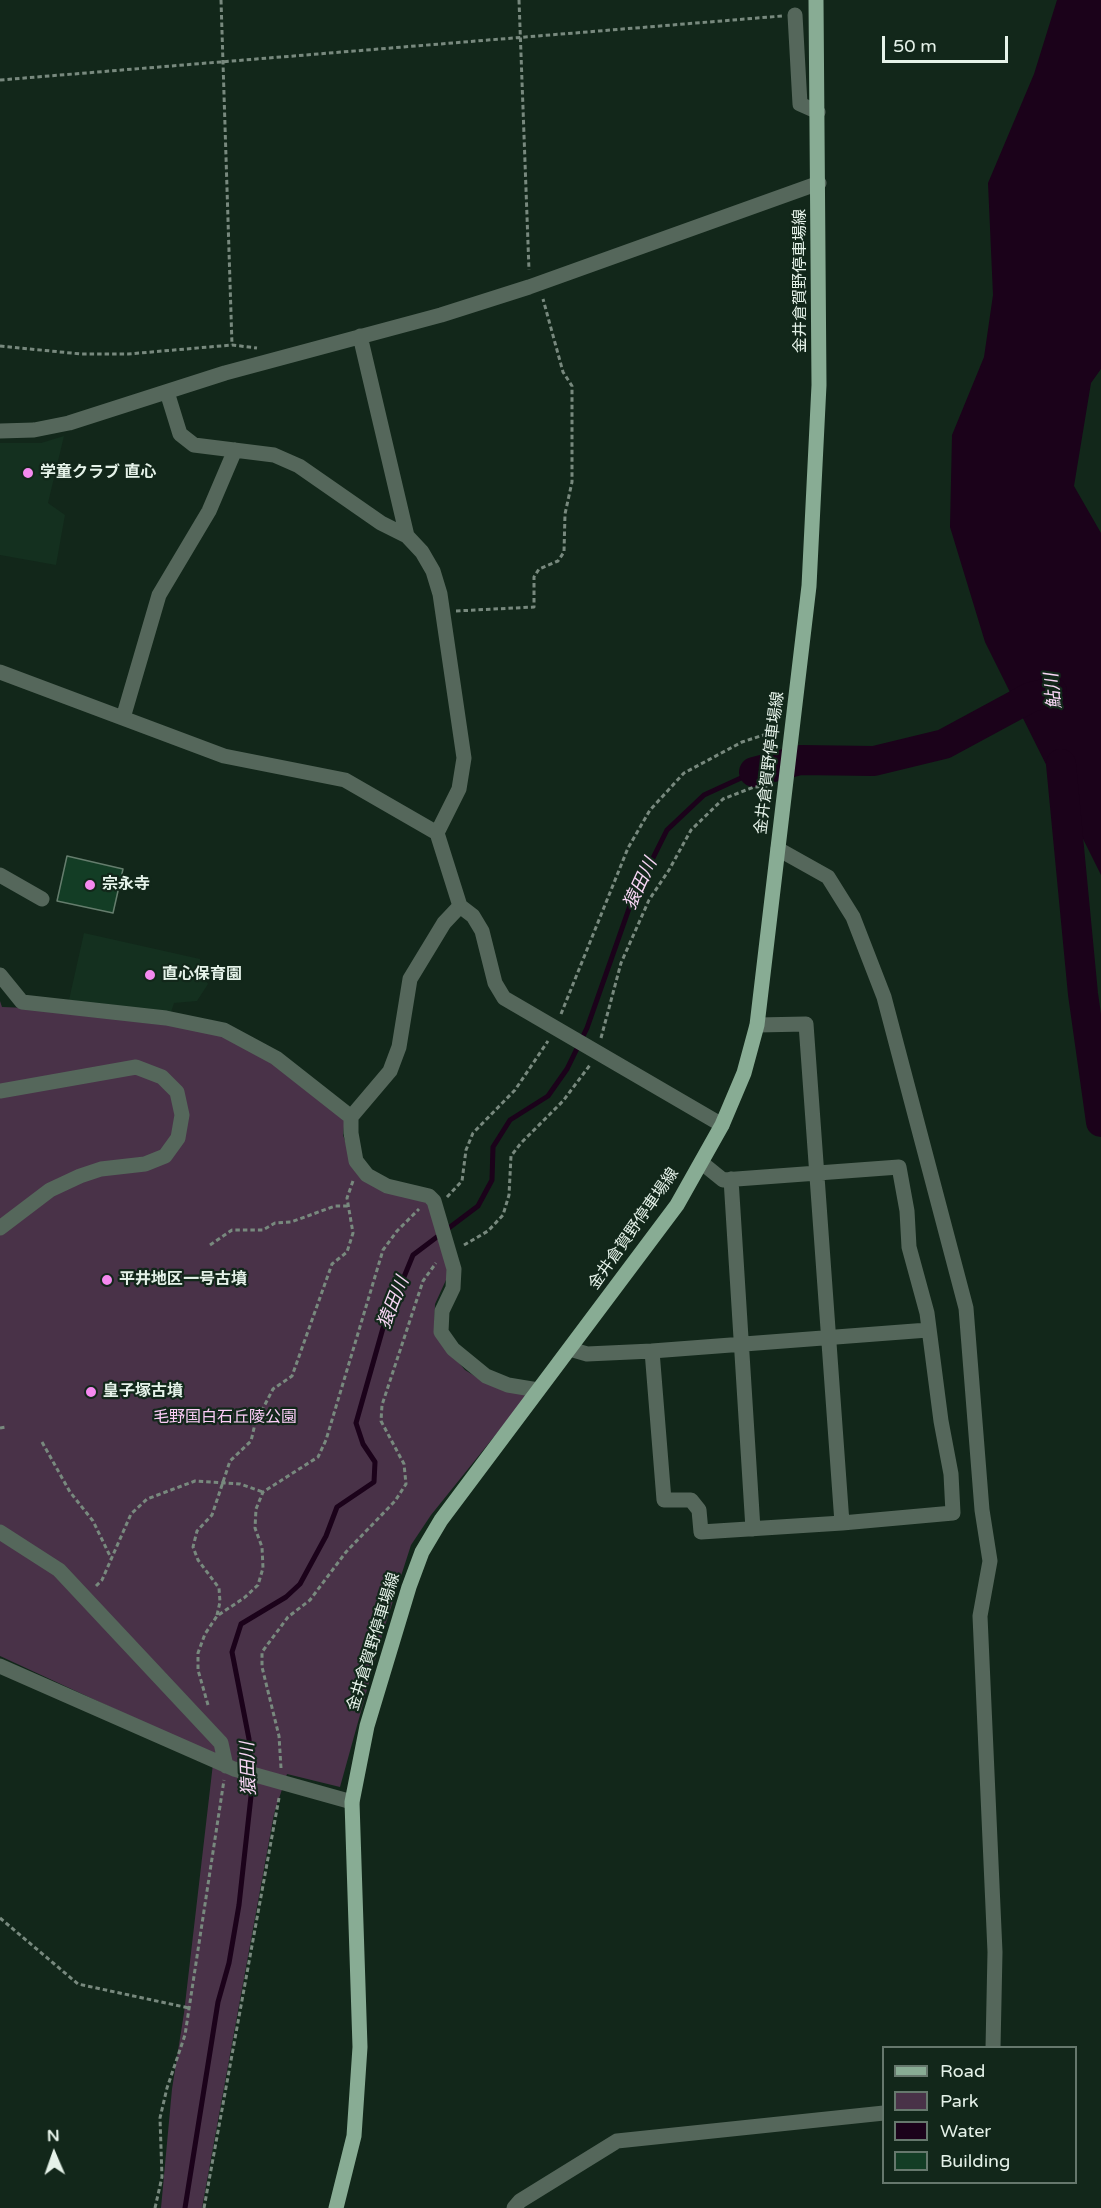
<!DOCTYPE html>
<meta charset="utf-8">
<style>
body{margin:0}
#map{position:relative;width:1101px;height:2208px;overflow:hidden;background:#12271a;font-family:"Varela Round",sans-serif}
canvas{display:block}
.legend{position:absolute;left:882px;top:2046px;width:195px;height:138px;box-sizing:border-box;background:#12271a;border:2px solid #66786d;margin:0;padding:8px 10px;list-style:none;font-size:18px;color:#e5f2e9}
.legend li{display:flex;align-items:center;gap:12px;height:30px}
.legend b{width:30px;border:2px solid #66786d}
.north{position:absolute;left:24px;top:2124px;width:60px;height:60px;-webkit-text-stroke:4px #12271a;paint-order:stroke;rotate:358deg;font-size:16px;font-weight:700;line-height:24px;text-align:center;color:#e5f2e9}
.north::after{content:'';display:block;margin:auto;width:21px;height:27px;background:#e5f2e9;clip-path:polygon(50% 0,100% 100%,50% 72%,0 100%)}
.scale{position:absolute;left:882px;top:36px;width:126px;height:27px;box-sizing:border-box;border:3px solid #e5f2e9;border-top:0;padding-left:8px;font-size:18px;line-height:21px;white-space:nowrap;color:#e5f2e9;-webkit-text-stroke:4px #12271a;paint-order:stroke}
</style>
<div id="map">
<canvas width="1101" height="2208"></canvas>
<ul class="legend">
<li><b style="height:8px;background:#88ac94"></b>Road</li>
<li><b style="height:16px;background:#493248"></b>Park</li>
<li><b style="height:16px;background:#1b021a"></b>Water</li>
<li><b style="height:16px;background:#133d25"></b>Building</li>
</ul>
<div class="north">N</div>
<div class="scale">50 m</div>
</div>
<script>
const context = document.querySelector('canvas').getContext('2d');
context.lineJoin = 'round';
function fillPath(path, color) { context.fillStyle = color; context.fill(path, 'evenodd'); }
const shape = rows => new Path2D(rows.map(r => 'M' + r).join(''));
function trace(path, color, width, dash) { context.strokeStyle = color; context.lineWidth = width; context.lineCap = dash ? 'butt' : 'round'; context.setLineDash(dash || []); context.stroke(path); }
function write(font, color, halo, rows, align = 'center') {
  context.font = font + ' "Varela Round","Noto Sans JP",sans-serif'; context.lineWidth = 4.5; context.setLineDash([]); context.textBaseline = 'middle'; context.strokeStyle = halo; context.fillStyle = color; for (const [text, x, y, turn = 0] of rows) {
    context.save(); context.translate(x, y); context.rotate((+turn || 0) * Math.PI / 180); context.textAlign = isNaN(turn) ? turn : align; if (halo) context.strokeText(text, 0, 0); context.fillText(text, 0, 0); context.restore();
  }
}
const built = shape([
 [64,436,48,503,65,515,56,565,0,555,0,443,41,443],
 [84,933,200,959,201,975,208,984,197,1001,174,1003,170,1015,69,1000]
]);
const green = shape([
 [0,1001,2,1007,80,1010,224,1034,274,1062,345,1118,343,1135,353,1164,431,1203,451,1269,435,1304,434,1334,465,1370,481,1380,530,1392,431,1515,411,1545,383,1632,340,1787,287,1774,274,1814,202,2208,161,2208,172,2089,184,2013,214,1755,0,1656]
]);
const water = shape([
 [1057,0,1101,0,1101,369,1091,383,1074,486,1101,533,1101,875,985,642,950,527,952,435,984,357,993,295,988,183,1034,74]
]);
const stream = shape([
 [185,2208,218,2002,229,1963,239,1905,252,1787,249,1739,232,1652,241,1624,286,1597,300,1584,326,1536,337,1507,374,1482,375,1462,363,1444,356,1423,383,1328,413,1255,478,1206,492,1180,493,1147,510,1120,548,1096,567,1069,587,1028,632,900,667,830,704,795,754,772]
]);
const river = shape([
 [1061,764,1083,994,1101,1122],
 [754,772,800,760,874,761,944,744,1031,697,1052,692]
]);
const building = shape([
 [67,856,123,869,113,913,57,901,67,856]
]);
const path = shape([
 [221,0,232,345],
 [519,0,529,270],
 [0,80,782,16],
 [0,346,81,354,128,354,232,345,257,348],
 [456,611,534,607,534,577,539,569,558,561,564,552,565,514,572,482,572,386,563,372,543,299],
 [561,1014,628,848,650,810,684,773,742,742,776,731],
 [601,1038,621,963,649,900,669,870,691,830,723,799,754,787,771,786],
 [447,1197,462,1181,466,1150,473,1133,515,1090,548,1041],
 [210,1245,232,1230,263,1230,275,1223,291,1222,335,1206,349,1206],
 [464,1245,488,1231,503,1215,509,1195,511,1156,521,1143,563,1101,590,1065],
 [0,1428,6,1427],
 [42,1442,70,1492,93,1521,111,1558],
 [96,1586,102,1580,131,1514,147,1499,195,1481,240,1484,263,1492],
 [217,1615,220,1602,219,1588,198,1560,193,1547,197,1531,212,1515,230,1461,251,1441,255,1424,273,1389,292,1376,332,1264,347,1252,353,1233,347,1198,353,1181],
 [208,1705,198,1670,198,1653,205,1634,217,1616,244,1598,258,1585,263,1568,262,1547,255,1528,256,1509,263,1492,318,1457,326,1440,383,1250,397,1231,419,1209],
 [281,1768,279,1736,262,1667,262,1652,288,1617,310,1600,346,1552,395,1501,406,1484,404,1464,381,1421,382,1405,423,1281,436,1263],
 [0,1918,78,1984,189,2008],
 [155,2208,162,2177,160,2118,167,2088,185,2035,224,1780],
 [204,2208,279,1798]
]);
const minor = shape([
 [795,15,800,104,818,112],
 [360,336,407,536],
 [167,392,180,434,194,445,274,455,299,466,381,523,407,536,422,552,433,571,440,594,464,758,459,789,437,833],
 [0,431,34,430,69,423,225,373,441,315,529,287,819,183],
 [0,672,224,756,345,780,437,833,460,906,473,916,482,931,495,983,504,998,722,1125],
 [123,718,159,595,209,511,235,450],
 [778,849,828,877,853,917,884,997,966,1308,982,1510,990,1561,980,1616,995,1952,993,2048],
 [0,875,42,899],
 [460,906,444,923,410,979,399,1047,390,1071,351,1117,351,1133,356,1161,367,1175,387,1186,429,1196,434,1201,454,1269,453,1288,442,1311,441,1332,453,1349,486,1376,508,1385,538,1390],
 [0,975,22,1002,166,1018,224,1030,276,1058,351,1117],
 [0,1091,136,1067,162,1077,177,1092,182,1115,178,1138,165,1156,145,1164,101,1169,80,1176,50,1190,0,1228],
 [702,1163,723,1180,899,1167,907,1211,909,1247,927,1313,941,1421,951,1474,953,1513,842,1523],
 [731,1179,753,1529],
 [570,1349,587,1354,652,1351,664,1500,691,1500,699,1510,701,1532,842,1523,806,1024,757,1025],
 [652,1351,928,1330],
 [0,1532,59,1570,221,1743,226,1766],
 [0,1666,234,1769,352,1802],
 [514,2208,520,2201,617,2141,884,2113]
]);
const major = shape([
 [336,2208,354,2136,360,2047,352,1802,367,1726,409,1587,422,1552,441,1520,677,1205,722,1125,744,1073,757,1025,809,586,819,385,816,0]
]);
const markers = [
 [28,473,6,"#f589ef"],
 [90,885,6,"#f589ef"],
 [150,975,6,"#f589ef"],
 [107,1280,6,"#f589ef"],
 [91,1392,6,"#f589ef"]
];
const streetNames = [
 ["金井倉賀野停車場線",801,281,-90],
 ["金井倉賀野停車場線",770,763,-83],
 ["金井倉賀野停車場線",634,1229,-55],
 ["金井倉賀野停車場線",374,1642,-73]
];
const poiNames = [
 ["学童クラブ 直心",40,473],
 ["宗永寺",102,885],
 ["直心保育園",162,975],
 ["平井地区一号古墳",119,1280],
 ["皇子塚古墳",103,1392]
];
const parkNames = [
 ["毛野国白石丘陵公園",225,1418]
];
const waterNames = [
 ["鮎川",1054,691,-96],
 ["猿田川",641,884,-65],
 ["猿田川",394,1303,-68],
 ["猿田川",249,1769,-92]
];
fillPath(built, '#14301f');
fillPath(green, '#493248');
fillPath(water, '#1b021a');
trace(stream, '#1b021a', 5);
trace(river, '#1b021a', 30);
fillPath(building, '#133d25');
trace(building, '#657d6d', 1.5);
trace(path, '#78897e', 3, [4.5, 3]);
trace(minor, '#55675b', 15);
trace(major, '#88ac94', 15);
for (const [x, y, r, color] of markers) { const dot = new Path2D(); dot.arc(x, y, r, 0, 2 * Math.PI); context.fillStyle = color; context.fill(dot); trace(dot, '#12271a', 2); }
write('16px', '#e5f2e9', '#12271a', streetNames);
write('bold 16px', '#e5f2e9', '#12271a', poiNames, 'left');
write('16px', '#fbcdf7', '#12271a', parkNames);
write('italic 18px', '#f8d6f5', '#12271a', waterNames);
</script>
